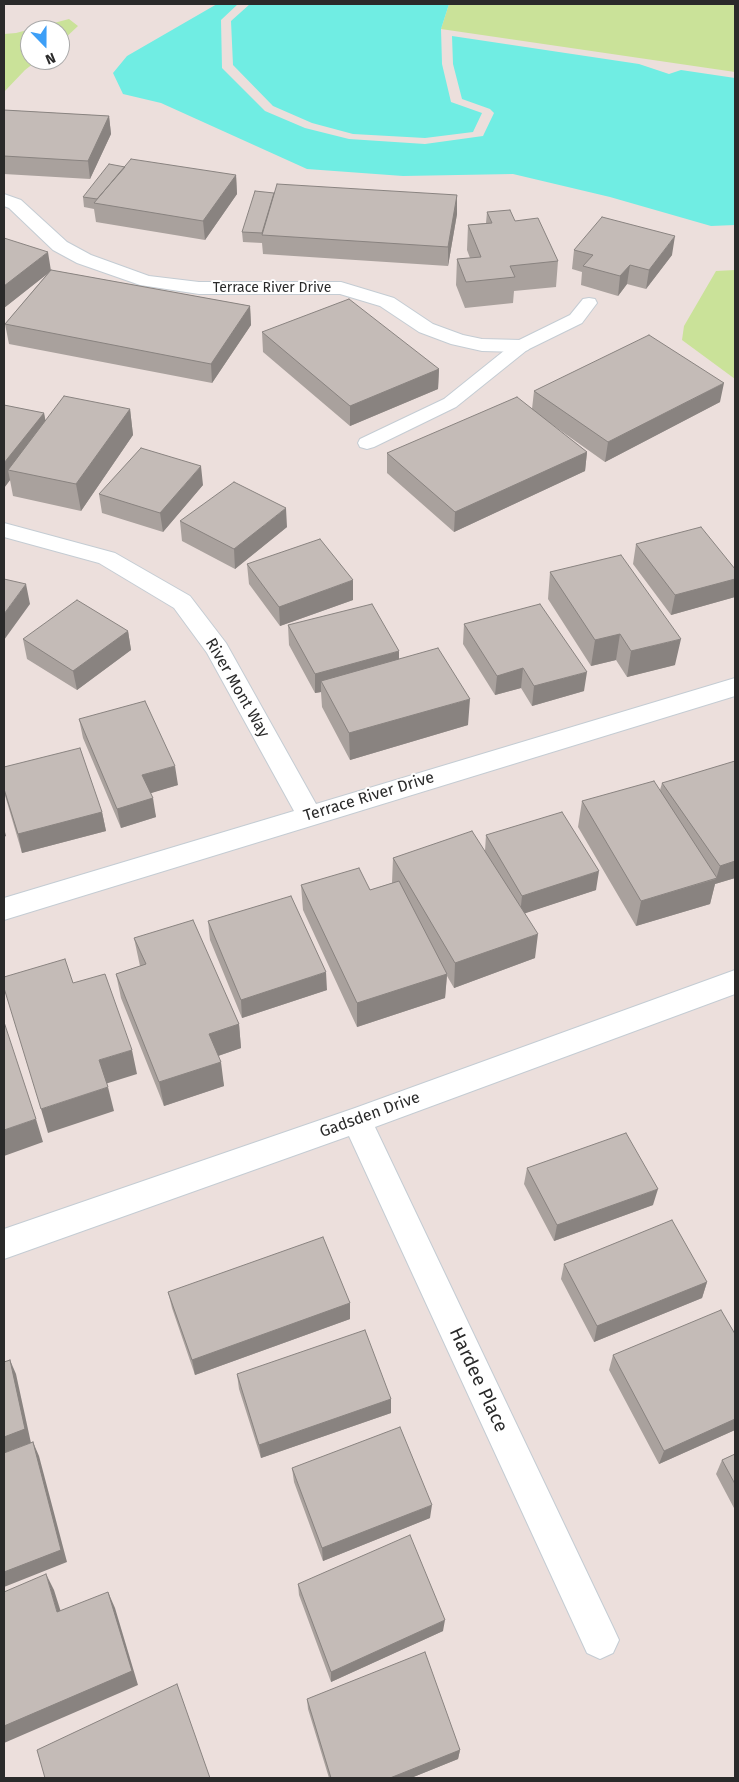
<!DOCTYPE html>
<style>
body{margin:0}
#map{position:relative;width:739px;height:1782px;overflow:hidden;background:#ecdfdc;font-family:"Fira Sans",sans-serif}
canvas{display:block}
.frame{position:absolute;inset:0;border:5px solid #2a2a2a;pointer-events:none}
.north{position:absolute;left:20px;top:20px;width:50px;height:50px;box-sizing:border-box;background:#fff;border:1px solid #aaa;border-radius:50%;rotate:158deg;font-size:14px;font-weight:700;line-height:20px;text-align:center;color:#2a2a2a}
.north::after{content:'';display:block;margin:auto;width:18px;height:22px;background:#3d9ff7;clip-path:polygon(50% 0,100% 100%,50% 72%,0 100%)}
</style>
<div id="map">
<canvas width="739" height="1782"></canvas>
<div class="frame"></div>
<div class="north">N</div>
</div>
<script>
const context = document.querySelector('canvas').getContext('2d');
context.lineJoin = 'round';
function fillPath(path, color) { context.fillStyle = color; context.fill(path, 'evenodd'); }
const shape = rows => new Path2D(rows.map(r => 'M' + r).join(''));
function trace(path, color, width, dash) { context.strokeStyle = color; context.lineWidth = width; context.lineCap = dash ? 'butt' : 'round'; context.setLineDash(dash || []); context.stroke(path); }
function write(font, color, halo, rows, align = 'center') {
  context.font = font + ' "Fira Sans",sans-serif'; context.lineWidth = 4; context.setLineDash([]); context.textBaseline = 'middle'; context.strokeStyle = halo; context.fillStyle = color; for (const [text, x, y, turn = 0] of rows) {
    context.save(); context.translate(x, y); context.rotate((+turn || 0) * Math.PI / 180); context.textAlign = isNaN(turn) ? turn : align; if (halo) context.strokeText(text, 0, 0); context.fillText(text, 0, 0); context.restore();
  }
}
const green = shape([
 [449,4,735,4,735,72,441,29],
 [69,19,78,26,60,43,60,30,30,30,30,60,38,60,25,70,4,92,4,34,16,33],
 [735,270,735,379,682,340,684,326,716,271]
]);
const water = shape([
 [217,4,238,4,221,20,222,68,265,111,305,128,349,139,425,144,483,136,494,113,490,109,462,99,453,64,452,36,639,64,669,74,681,70,735,78,735,225,711,226,610,197,513,174,403,176,307,169,161,103,123,94,113,73,127,56],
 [250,4,449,4,441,29,442,64,451,102,482,113,473,132,425,138,353,134,312,123,273,106,233,65,231,21]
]);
const service = shape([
 [589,298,595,299,597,303,582,323,527,350,456,407,374,447,367,449,360,447,358,443,360,439,444,399,515,342,570,315,583,299,589,298]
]);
const minor = shape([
 [4,194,21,200,67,242,91,255,149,276,199,282,341,282,394,298,433,324,463,335,482,339,521,340,528,342,531,346,528,350,521,352,482,351,451,344,419,332,380,306,340,294,199,294,140,285,77,263,53,250,9,208,4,206,4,194],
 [4,523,115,553,190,596,226,643,316,804,735,678,735,696,4,920,4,898,294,811,207,653,174,608,99,563,4,537,4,523],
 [735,970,735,994,375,1127,613,1627,619,1640,613,1653,600,1659,587,1653,349,1136,4,1259,4,1229,355,1108,735,970]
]);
const wall = shape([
 [4,110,109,116,111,134,90,179,4,174],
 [125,167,236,175,237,194,205,240,96,222,94,209,84,207,83,197],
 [274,193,457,195,457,214,448,266,263,254,262,243,243,242,242,232],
 [487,212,515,221,558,261,556,287,514,291,513,303,465,308,456,285,457,259,470,258,467,250,468,225,486,223],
 [4,238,51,270,250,306,251,325,212,383,9,344,5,324,47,274,4,308],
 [574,250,672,255,646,289,627,284,618,296,581,285,582,272,572,269],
 [262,332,439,369,438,389,350,426,263,352],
 [534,391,720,402,605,462,547,421,587,452,585,471,454,532,387,473,387,453,532,409],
 [4,405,44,413,45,421,130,409,133,435,81,511,13,496,10,480,4,488],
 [203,485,163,532,102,513,99,494],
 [180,521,287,527,235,569,182,541],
 [636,544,735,569,735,597,671,615,633,564],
 [247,564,353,600,280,626,249,584],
 [550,572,675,665,627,677,616,660,591,666,548,599],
 [464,624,584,691,532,706,521,688,495,695,463,644],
 [288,625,399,659,468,725,350,760,322,707,321,692,315,693,289,645],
 [128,631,131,650,77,690,27,659,23,639],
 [79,719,178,785,150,793,156,817,121,828,83,738],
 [735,762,735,878,715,884,710,904,636,926,578,827,582,801,660,790,662,783],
 [4,767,102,812,106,831,22,853,4,792],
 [486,835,596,890,525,913,535,958,454,988,447,976,445,998,357,1027,303,910,301,885,370,890,392,883,393,858,485,851],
 [208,921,327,990,242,1018,210,940],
 [134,938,239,1024,241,1048,218,1056,224,1086,164,1106,121,998,116,974,140,966],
 [527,1168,653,1205,554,1241,524,1184],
 [564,1264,707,1282,702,1298,594,1342,561,1279],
 [168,1292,350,1303,350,1319,195,1375,172,1308],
 [735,1334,735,1430,659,1464,609,1370,613,1355],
 [237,1374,391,1399,391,1413,261,1458,239,1389],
 [735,1454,735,1510,716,1474,722,1460],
 [292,1468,430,1518,323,1561,294,1482],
 [298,1584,443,1631,331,1682,299,1595],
 [307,1699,460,1750,458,1759,411,1778,329,1778,308,1709]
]);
const shadedWall = shape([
 [109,116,111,134,90,179,88,161],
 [236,175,237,194,205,240,203,221],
 [457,195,457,214,448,266,448,247],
 [675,236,672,255,646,289,649,270],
 [48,252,51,271,4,308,4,286],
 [630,265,627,284,618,296,620,276],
 [250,306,251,325,212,383,211,364],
 [439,369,438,389,350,426,350,406],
 [724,383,720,402,605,462,608,442],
 [130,409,133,435,81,511,76,484],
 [44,413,48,433,8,470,10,480,4,488,4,463],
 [587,452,585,471,454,532,455,512],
 [201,466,203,485,163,532,160,513],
 [286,508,287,527,235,569,234,549],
 [735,579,735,597,671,615,675,595],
 [353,580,353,600,280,626,279,607],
 [26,584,30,604,4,640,4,614],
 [128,631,131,650,77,690,73,671],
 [620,634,616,660,591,666,595,640],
 [681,639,675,665,627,677,631,651],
 [399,651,399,671,321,681,321,692,315,693,315,674],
 [523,668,521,688,495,695,497,676],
 [587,672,584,691,532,706,534,686],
 [470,699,468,725,350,760,349,733],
 [175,766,178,785,145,795,142,775],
 [153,798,156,817,121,828,117,809],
 [102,812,106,831,22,853,18,834],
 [4,828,6,836,4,837],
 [735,861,735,878,715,884,710,904,636,926,641,901,716,879,720,866],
 [599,871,596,890,520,915,522,896],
 [538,934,535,958,454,988,455,963],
 [326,972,327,990,242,1018,241,1000],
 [447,974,445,998,357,1027,357,1003],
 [239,1024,241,1048,212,1058,209,1034],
 [132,1050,137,1074,105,1084,99,1060],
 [221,1062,224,1086,164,1106,159,1082],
 [108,1087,114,1111,48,1133,41,1109],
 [36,1119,43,1142,4,1156,4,1130],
 [658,1189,653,1205,554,1241,557,1225],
 [707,1282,702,1298,594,1342,597,1326],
 [350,1303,350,1319,195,1375,192,1360],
 [10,1360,16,1374,31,1443,4,1453,4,1437],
 [391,1399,391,1413,261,1458,259,1445],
 [735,1419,735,1430,659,1464,664,1451],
 [33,1442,39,1456,67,1562,4,1587,4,1572],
 [432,1505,430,1518,323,1561,322,1548],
 [46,1574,54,1590,66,1628,57,1612],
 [108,1592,115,1608,138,1685,4,1743,4,1726],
 [445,1620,443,1631,331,1682,331,1672],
 [460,1750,458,1759,411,1778,390,1778]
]);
const building = shape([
 [4,110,109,116,88,161,4,156,4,110],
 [131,159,236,175,203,221,94,203,131,159],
 [109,164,125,167,97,199,83,197,109,164],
 [277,184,457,195,448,247,262,235,277,184],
 [255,191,274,193,262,233,242,232,255,191],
 [510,210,515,221,538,218,558,261,510,266,515,277,466,282,457,259,481,257,468,225,492,223,487,212,510,210],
 [602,217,675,236,649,270,630,265,620,276,583,266,593,255,574,250,602,217],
 [4,238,48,252,4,286,4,238],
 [51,270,250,306,211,364,5,324,51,270],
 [349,299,439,369,350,406,262,332,349,299],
 [649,335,724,383,608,442,534,391,649,335],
 [64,396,130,409,76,484,8,470,64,396],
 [517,397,587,452,455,512,387,453,517,397],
 [4,405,44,413,4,463,4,405],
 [141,448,201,466,160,513,99,494,141,448],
 [234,482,286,508,234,549,180,521,234,482],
 [701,527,735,569,735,579,675,595,636,544,701,527],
 [320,539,353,580,279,607,247,564,320,539],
 [621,555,681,639,631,651,620,634,595,640,550,572,621,555],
 [4,579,26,584,4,614,4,579],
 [77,600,128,631,73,671,23,639,77,600],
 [372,604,399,651,315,674,288,625,372,604],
 [540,604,587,672,534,686,523,668,497,676,464,624,540,604],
 [438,648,470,699,349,733,321,681,438,648],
 [145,701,175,766,142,775,153,798,117,809,79,719,145,701],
 [80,748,102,812,18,834,4,789,4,767,80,748],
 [735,761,735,861,720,866,662,783,735,761],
 [654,781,717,878,641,901,582,801,654,781],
 [562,812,599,871,522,896,486,835,562,812],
 [472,831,538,934,455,963,393,858,472,831],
 [359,868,370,890,399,881,447,974,357,1003,301,885,359,868],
 [291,896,326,972,241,1000,208,921,291,896],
 [193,920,239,1024,209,1034,221,1062,159,1082,116,974,146,964,134,938,193,920],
 [65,959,73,983,105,974,132,1050,99,1060,108,1087,41,1109,4,988,4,977,65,959],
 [4,1022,36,1119,4,1130,4,1022],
 [626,1133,658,1189,557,1225,527,1168,626,1133],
 [672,1220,707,1282,597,1326,564,1264,672,1220],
 [323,1237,350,1303,192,1360,168,1292,323,1237],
 [721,1310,735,1334,735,1419,664,1451,613,1355,721,1310],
 [365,1330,391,1399,259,1445,237,1374,365,1330],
 [10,1360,25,1429,4,1437,4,1362,10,1360],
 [400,1427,432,1505,322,1548,292,1468,400,1427],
 [33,1442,61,1550,4,1572,4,1453,33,1442],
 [735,1454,735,1484,722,1460,735,1454],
 [410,1535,445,1620,331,1672,298,1584,410,1535],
 [46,1574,57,1612,108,1592,132,1671,4,1726,4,1592,46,1574],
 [425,1652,460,1750,390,1778,331,1778,307,1699,425,1652],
 [177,1684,210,1778,45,1778,37,1750,177,1684]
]);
const farStreetnames = [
 ["Terrace River Drive",272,288]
];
const streetNames = [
 ["River Mont Way",237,688,60],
 ["Terrace River Drive",369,797,-17],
 ["Gadsden Drive",370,1115,-20]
];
const nearStreetnames = [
 ["Hardee Place",478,1380,65]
];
fillPath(green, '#cae299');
fillPath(water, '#70ede3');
trace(service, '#c4ccd3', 2);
trace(minor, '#c4ccd3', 2);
fillPath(service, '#fff');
fillPath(minor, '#fff');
fillPath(wall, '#a9a19d');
fillPath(shadedWall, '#898380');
fillPath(building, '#c4bbb7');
trace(building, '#898380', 1);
write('14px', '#2a2a2a', '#fff', farStreetnames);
write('16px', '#2a2a2a', '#fff', streetNames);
write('19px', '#2a2a2a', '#fff', nearStreetnames);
</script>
